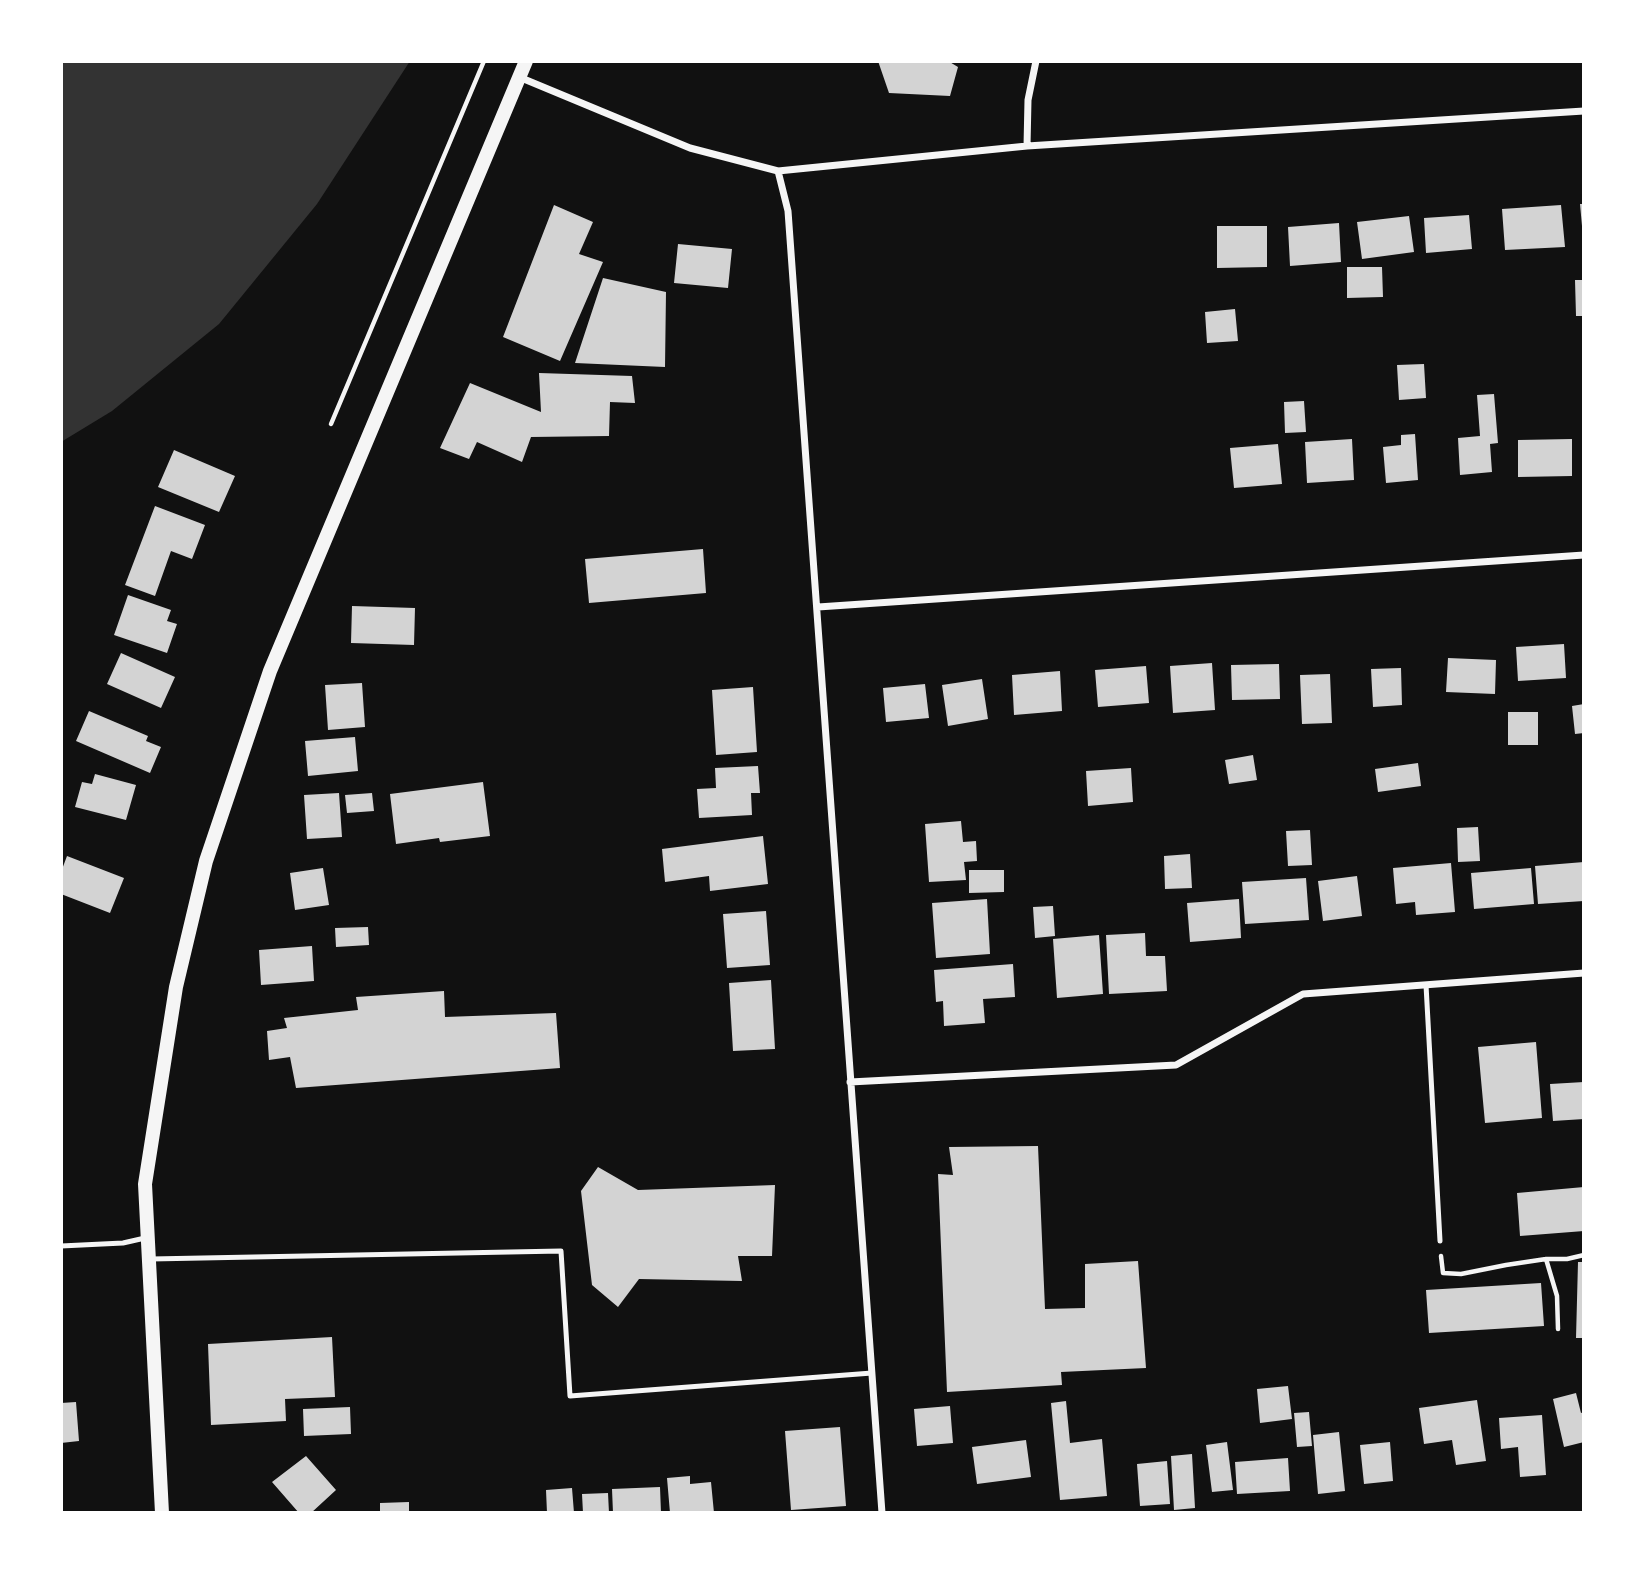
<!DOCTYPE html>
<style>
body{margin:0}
#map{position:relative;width:1645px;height:1574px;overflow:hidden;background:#111;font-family:"Golos Text",sans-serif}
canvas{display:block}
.frame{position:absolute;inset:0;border:63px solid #fff;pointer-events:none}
</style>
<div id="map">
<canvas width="1645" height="1574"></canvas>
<div class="frame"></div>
</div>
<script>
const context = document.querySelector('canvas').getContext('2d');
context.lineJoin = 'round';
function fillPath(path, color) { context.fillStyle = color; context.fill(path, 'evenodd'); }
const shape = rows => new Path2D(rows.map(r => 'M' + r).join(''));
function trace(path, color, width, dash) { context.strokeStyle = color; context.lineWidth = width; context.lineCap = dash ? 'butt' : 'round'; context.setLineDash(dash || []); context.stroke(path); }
const water = shape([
 [61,61,410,61,317,204,219,324,112,411,61,442]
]);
const building = shape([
 [878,61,948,61,958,67,950,96,889,93],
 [1580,204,1584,204,1584,226,1582,226],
 [554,205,593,222,579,254,603,262,560,361,503,337],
 [1561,205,1565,247,1505,250,1502,209],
 [1469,215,1472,249,1426,253,1424,218],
 [1409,216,1414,252,1362,259,1357,222],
 [1339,223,1341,262,1290,266,1288,227],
 [1217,226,1267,226,1267,267,1217,268],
 [678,244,732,249,728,288,674,283],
 [1347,267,1382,267,1383,297,1347,298],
 [603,278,666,292,665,367,575,363],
 [1575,280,1584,280,1584,316,1576,316],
 [1235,309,1238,341,1207,343,1205,312],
 [1424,364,1426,398,1399,400,1397,365],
 [539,373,632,376,635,403,610,402,609,436,531,437,522,462,477,442,469,459,440,448,470,383,541,412],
 [1494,394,1498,443,1490,444,1492,472,1460,475,1458,438,1480,436,1477,395],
 [1304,401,1306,432,1285,433,1284,402],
 [1415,434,1418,480,1386,483,1383,447,1401,445,1401,435],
 [1352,439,1354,480,1307,483,1305,442],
 [1572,439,1572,476,1518,477,1518,440],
 [1278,444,1282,484,1234,488,1230,448],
 [174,450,235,476,219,512,158,487],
 [155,506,205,525,192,559,171,551,155,596,125,585],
 [703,549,706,593,589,603,585,559],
 [128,595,171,610,167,621,177,624,167,653,114,635],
 [352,606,415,608,414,645,351,643],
 [1564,644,1566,678,1518,681,1516,647],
 [121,653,175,677,161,708,107,684],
 [1448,658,1496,660,1495,694,1446,692],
 [1212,663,1215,710,1173,713,1170,666],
 [1279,664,1280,699,1232,700,1231,665],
 [1146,666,1149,703,1098,707,1095,670],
 [1401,668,1402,705,1373,707,1371,669],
 [1060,671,1062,711,1014,715,1012,675],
 [1330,674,1332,723,1302,724,1300,675],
 [982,679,988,719,948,726,942,685],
 [362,683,365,727,328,730,325,685],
 [925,684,929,718,886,722,883,688],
 [753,687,757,752,716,755,712,690],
 [1584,704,1584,733,1575,734,1572,706],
 [89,711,148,736,146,741,161,747,150,773,76,741],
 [1508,712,1538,712,1538,745,1508,745],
 [355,737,358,771,308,776,305,741],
 [1253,755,1257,780,1229,784,1225,760],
 [1418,763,1421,786,1378,792,1375,769],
 [758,766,760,793,751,793,752,815,699,818,697,789,716,788,715,768],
 [1131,768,1133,802,1088,806,1086,771],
 [95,774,136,785,126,820,75,807,82,782,92,784],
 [483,782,490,836,440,842,439,838,396,844,390,794],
 [339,793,342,837,307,839,304,795],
 [372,793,374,811,347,813,345,795],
 [961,821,963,842,976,841,977,861,964,862,966,880,929,882,925,824],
 [1478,827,1480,861,1458,862,1457,828],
 [1310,830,1312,865,1288,866,1286,831],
 [763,836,768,884,710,891,709,876,665,882,662,849],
 [1190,854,1192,888,1165,889,1164,856],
 [67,856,124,878,110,913,61,894,61,872],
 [1584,862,1584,901,1538,904,1535,866],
 [1451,863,1455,912,1416,915,1415,902,1396,904,1393,868],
 [323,868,329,905,295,910,290,873],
 [1531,868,1534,904,1474,909,1471,873],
 [969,870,1004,870,1004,892,969,893],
 [1357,876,1362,916,1323,921,1318,881],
 [1306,878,1309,920,1245,924,1242,882],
 [987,899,990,954,936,958,932,903],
 [1239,899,1241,938,1190,942,1187,903],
 [1053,906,1055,936,1035,938,1033,907],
 [766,911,770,965,727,968,723,914],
 [368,927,369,945,336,947,335,928],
 [1145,933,1146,956,1165,956,1167,991,1109,994,1106,935],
 [1099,935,1103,994,1057,998,1053,939],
 [312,946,314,981,261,985,259,950],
 [1013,964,1015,997,983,999,985,1023,944,1026,943,1001,936,1002,934,970],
 [771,980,775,1049,733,1051,729,983],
 [444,991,445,1017,556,1013,560,1068,296,1088,290,1057,269,1060,267,1031,287,1028,284,1018,358,1010,356,997],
 [1536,1042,1542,1118,1485,1123,1478,1047],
 [1584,1082,1584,1119,1553,1121,1550,1084],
 [1038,1146,1045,1309,1085,1308,1085,1264,1138,1261,1146,1368,1061,1372,1062,1385,947,1392,938,1174,953,1175,949,1147],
 [598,1167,638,1190,775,1185,772,1256,738,1256,742,1281,639,1279,618,1307,592,1285,581,1191],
 [1584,1187,1584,1231,1520,1236,1517,1193],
 [1578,1262,1584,1262,1584,1338,1576,1338],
 [1541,1283,1544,1326,1429,1333,1426,1290],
 [332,1337,335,1397,285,1399,286,1421,211,1425,208,1344],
 [1288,1386,1292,1419,1260,1423,1257,1389],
 [1576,1393,1581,1413,1584,1412,1584,1442,1564,1447,1553,1399],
 [1477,1400,1486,1461,1456,1465,1452,1440,1424,1444,1419,1408],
 [1066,1401,1070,1443,1102,1439,1107,1496,1060,1500,1051,1403],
 [76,1402,79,1441,61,1443,61,1403],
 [950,1406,953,1443,917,1446,914,1409],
 [350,1407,351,1434,304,1436,303,1409],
 [1309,1412,1312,1446,1297,1447,1294,1413],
 [1542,1415,1546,1475,1520,1477,1518,1447,1501,1449,1499,1418],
 [840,1427,846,1506,791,1510,785,1431],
 [1339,1432,1345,1491,1318,1494,1313,1435],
 [1026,1440,1031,1477,977,1484,972,1447],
 [1227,1442,1233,1490,1212,1492,1206,1445],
 [1390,1442,1393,1481,1364,1484,1360,1445],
 [1192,1454,1195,1508,1174,1510,1171,1456],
 [306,1456,336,1490,311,1513,299,1513,272,1482],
 [1288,1458,1290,1491,1237,1494,1235,1462],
 [1167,1461,1170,1504,1140,1506,1137,1464],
 [690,1476,690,1484,711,1482,714,1513,670,1513,667,1478],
 [660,1487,661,1513,613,1513,612,1489],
 [572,1488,574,1513,547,1513,546,1490],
 [608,1493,609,1513,583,1513,582,1494],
 [409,1502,409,1513,380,1513,380,1503]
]);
const path = shape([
 [331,424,484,61],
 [1441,1256,1443,1273,1461,1274,1506,1265,1546,1259,1567,1259,1584,1255],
 [1546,1259,1557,1296,1558,1329]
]);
const service = shape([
 [1426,985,1440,1241],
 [61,1246,123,1243,145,1238],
 [151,1259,561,1251,570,1396,872,1373]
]);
const minor = shape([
 [519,77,690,148,778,171,1027,146,1584,111],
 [1027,146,1028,100,1036,61],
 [778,171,788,211,882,1513],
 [818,607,1584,555],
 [850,1082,1176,1065,1303,994,1584,973]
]);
const secondary = shape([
 [162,1513,145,1184,176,987,206,861,270,671,526,61]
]);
fillPath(water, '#333');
fillPath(building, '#d3d3d3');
trace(path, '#f5f5f5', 4.5);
trace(service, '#f5f5f5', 5);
trace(minor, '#f5f5f5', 7);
trace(secondary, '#f5f5f5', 14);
</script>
